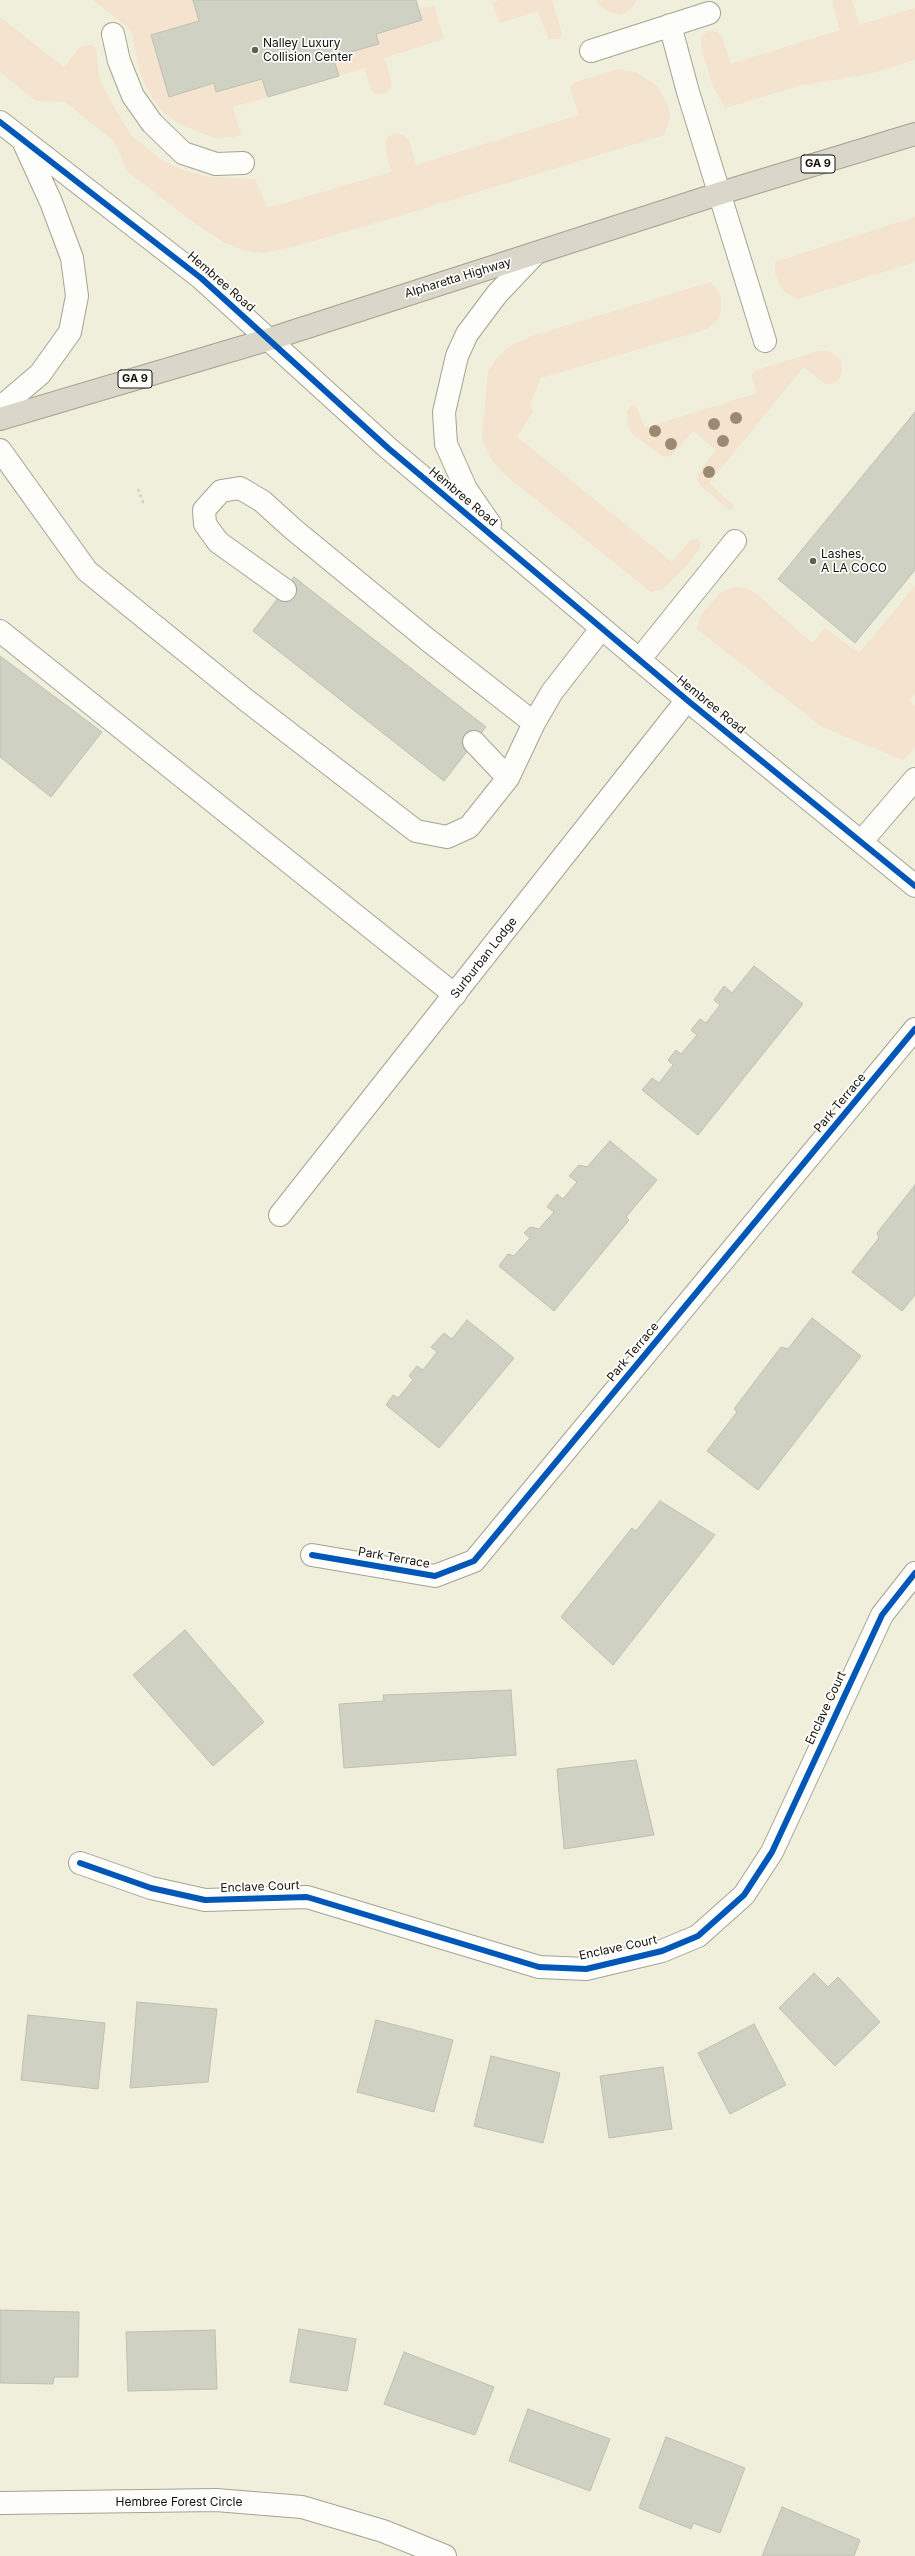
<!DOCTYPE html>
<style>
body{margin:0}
canvas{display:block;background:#f0efdc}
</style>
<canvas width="915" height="2556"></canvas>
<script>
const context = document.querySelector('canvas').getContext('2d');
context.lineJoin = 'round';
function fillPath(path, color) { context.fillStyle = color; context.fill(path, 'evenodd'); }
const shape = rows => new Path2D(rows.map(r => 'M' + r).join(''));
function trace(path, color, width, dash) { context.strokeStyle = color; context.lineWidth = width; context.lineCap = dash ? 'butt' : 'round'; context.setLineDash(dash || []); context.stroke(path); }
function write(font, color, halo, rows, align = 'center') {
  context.font = font + ' Inter,sans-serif'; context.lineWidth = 3.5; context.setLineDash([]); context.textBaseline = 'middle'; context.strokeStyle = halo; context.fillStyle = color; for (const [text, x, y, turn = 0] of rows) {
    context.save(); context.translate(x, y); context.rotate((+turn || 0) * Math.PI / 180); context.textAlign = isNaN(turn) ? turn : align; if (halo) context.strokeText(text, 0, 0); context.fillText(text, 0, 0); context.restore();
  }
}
const green = shape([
 [93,0,193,0,199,21,151,35,169,97,214,83,216,92,262,79,268,97,233,107,241,134,237,137,214,138,178,123,163,112,151,96,141,76,131,30],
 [501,0,552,0,562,34,559,39,549,39,537,11,500,23,492,3],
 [597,0,637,0,630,10,621,14,611,13,600,6],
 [832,0,852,0,859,25,915,8,915,60,869,74,798,86,725,108,713,87,701,47,702,36,708,31,714,31,721,35,731,64,840,30],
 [434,5,444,39,384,58,392,82,391,88,384,94,377,94,372,91,364,68,339,76,333,57,376,34,421,20,418,9],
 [0,17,64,67,81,46,91,45,96,48,99,76,106,93,131,135,163,161,183,170,209,177,255,179,267,208,391,172,385,145,388,137,393,134,402,135,409,140,416,165,579,115,570,87,576,82,618,69,636,72,657,86,669,107,670,118,664,135,396,217,289,248,262,253,244,250,223,242,193,222,127,171,114,141,65,102,36,101,0,72],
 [915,217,915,262,798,299,786,293,779,284,775,272,775,262],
 [711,282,721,296,721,312,717,321,707,329,541,378,530,403,533,411,517,437,672,562,690,540,698,539,701,543,700,548,687,565,663,589,651,592,503,473,490,457,482,438,488,371,498,357,513,344,535,335],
 [819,351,828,351,841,359,842,371,839,379,832,384,825,384,804,367,709,483,733,505,734,508,729,510,700,485,697,479,698,474,716,450,693,431,673,454,668,457,662,456,632,434,628,426,627,410,633,405,636,406,645,428,757,393,752,377,752,373,757,370],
 [736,586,751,590,760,597,812,643,825,628,859,653,915,586,915,694,909,701,915,706,915,748,903,760,822,727,697,629,701,615,720,593]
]);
const building = shape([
 [193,0,416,0,422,20,376,34,379,44,333,57,339,76,268,97,262,79,216,92,214,83,169,97,151,35,199,21,193,0],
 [915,412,915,570,855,643,778,579,915,412],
 [294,577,486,727,444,781,253,631,294,577],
 [0,656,102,732,51,797,0,757,0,656],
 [754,966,803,1004,698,1135,642,1090,652,1078,659,1083,673,1065,668,1060,676,1050,681,1054,697,1035,691,1030,700,1019,706,1023,720,1005,714,1000,724,986,732,993,754,966],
 [610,1141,657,1180,626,1217,629,1220,554,1311,499,1266,508,1254,514,1256,530,1238,524,1233,530,1227,539,1229,554,1212,547,1207,557,1194,563,1199,577,1182,569,1176,579,1165,587,1167,610,1141],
 [915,1185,915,1295,902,1311,852,1272,879,1238,877,1233,915,1185],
 [812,1318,861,1356,758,1490,707,1451,737,1412,734,1409,781,1347,788,1349,812,1318],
 [467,1320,514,1358,439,1448,386,1405,393,1395,398,1398,413,1380,409,1376,417,1366,423,1370,437,1352,431,1347,444,1333,452,1339,467,1320],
 [660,1501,715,1535,613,1665,561,1617,632,1528,636,1531,660,1501],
 [185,1630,264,1722,213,1766,133,1675,185,1630],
 [511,1690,516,1755,344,1768,339,1704,384,1701,383,1695,511,1690],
 [636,1760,654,1835,564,1849,557,1769,636,1760],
 [814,1973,828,1987,838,1977,880,2022,835,2066,779,2008,814,1973],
 [137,2002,217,2009,208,2082,130,2088,137,2002],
 [28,2015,105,2023,98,2089,21,2080,28,2015],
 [376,2020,453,2040,434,2112,357,2092,376,2020],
 [754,2024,786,2085,730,2114,698,2053,754,2024],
 [491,2056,560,2073,543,2143,474,2126,491,2056],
 [663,2067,672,2129,609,2138,600,2076,663,2067],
 [0,2310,79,2312,78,2377,54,2377,53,2384,0,2383,0,2310],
 [299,2329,356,2339,347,2391,290,2382,299,2329],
 [215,2330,217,2389,128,2391,126,2332,215,2330],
 [404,2352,494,2387,475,2435,384,2404,404,2352],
 [528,2409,610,2439,590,2491,509,2461,528,2409],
 [666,2437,745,2468,720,2533,693,2523,691,2529,639,2508,666,2437],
 [782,2507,860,2540,854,2556,762,2556,782,2507]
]);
const path = shape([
 [138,489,144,505]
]);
const lane = shape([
 [670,25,688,92,765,341],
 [113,34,119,61,133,96,152,123,183,153,216,164,243,163],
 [591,51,709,13],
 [0,450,87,571,246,700,416,831,447,837,469,827,508,778,534,723,552,692,601,629],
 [285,590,218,542,205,524,204,510,221,491,240,488,262,501,293,529,428,640,534,723],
 [0,631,455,995],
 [639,660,735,541],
 [474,742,508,778],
 [861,842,915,779]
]);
const street = shape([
 [280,1215,687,700],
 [312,1555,435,1576,474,1561,915,1029],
 [80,1863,151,1888,205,1900,307,1897,539,1967,586,1969,662,1951,698,1936,744,1895,772,1852,882,1615,915,1573],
 [0,2503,216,2500,302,2507,383,2531,445,2556]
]);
const secondary = shape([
 [0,122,201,278,388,448,687,700,915,886],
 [0,408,40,374,70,332,77,296,72,258,51,202,24,143],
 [490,524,466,489,446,444,444,412,457,356,467,334,497,294,535,254]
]);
const highway = shape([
 [0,419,270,339,721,193,915,134]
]);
const cycleway = shape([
 [0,122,201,278,388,448,687,700,915,886],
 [312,1555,435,1576,474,1561,915,1029],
 [80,1863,151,1888,205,1900,307,1897,539,1967,586,1969,662,1951,698,1936,744,1895,772,1852,882,1615,915,1573]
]);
const trees = [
 [736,418],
 [714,424],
 [655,431],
 [723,441],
 [671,444],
 [709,472]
];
const markers = [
 [255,50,4,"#605f52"],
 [813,561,4,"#605f52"]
];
const shields = [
 [818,164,34],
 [135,379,34]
];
const shieldNames = [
 ["GA 9",818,164],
 ["GA 9",135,379]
];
const poiNames = [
 ["Nalley Luxury",263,43],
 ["Collision Center",263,57],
 ["Lashes,",821,554],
 ["A LA COCO",821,568]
];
const streetNames = [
 ["Alpharetta Highway",458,278,-17],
 ["Hembree Road",221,282,41],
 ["Hembree Road",463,497,40],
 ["Hembree Road",711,705,39],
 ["Surburban Lodge",484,958,-52],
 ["Park Terrace",840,1103,-50],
 ["Park Terrace",633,1352,-50],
 ["Park Terrace",394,1558,10],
 ["Enclave Court",826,1708,-65],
 ["Enclave Court",260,1887,-2],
 ["Enclave Court",618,1948,-12],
 ["Hembree Forest Circle",179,2502]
];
fillPath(green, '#f4e3ce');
fillPath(building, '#cfd1c3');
trace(building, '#bec0b2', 1);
trace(lane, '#a4a394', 24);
trace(street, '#a4a394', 24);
trace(secondary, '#a4a394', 24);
trace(highway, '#a6a08d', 24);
trace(path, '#d0cfc9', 2.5, [3, 3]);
trace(lane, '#fdfdfa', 22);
trace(street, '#fdfdfa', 22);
trace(secondary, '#fdfdfa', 22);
trace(highway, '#dad6c9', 22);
trace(cycleway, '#0057b8', 6);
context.fillStyle = '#9b8972';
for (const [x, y] of trees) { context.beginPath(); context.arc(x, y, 6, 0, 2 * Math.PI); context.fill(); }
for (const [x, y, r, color] of markers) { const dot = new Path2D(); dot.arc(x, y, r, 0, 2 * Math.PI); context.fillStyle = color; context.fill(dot); trace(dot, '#fff', 1.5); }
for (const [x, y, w] of shields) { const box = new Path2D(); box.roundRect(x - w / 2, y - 9, w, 18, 3); context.fillStyle = '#fff'; context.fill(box); trace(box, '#131207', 1); }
write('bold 11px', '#131207', null, shieldNames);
write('12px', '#131207', '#fff', poiNames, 'left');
write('12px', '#131207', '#fff', streetNames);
</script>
